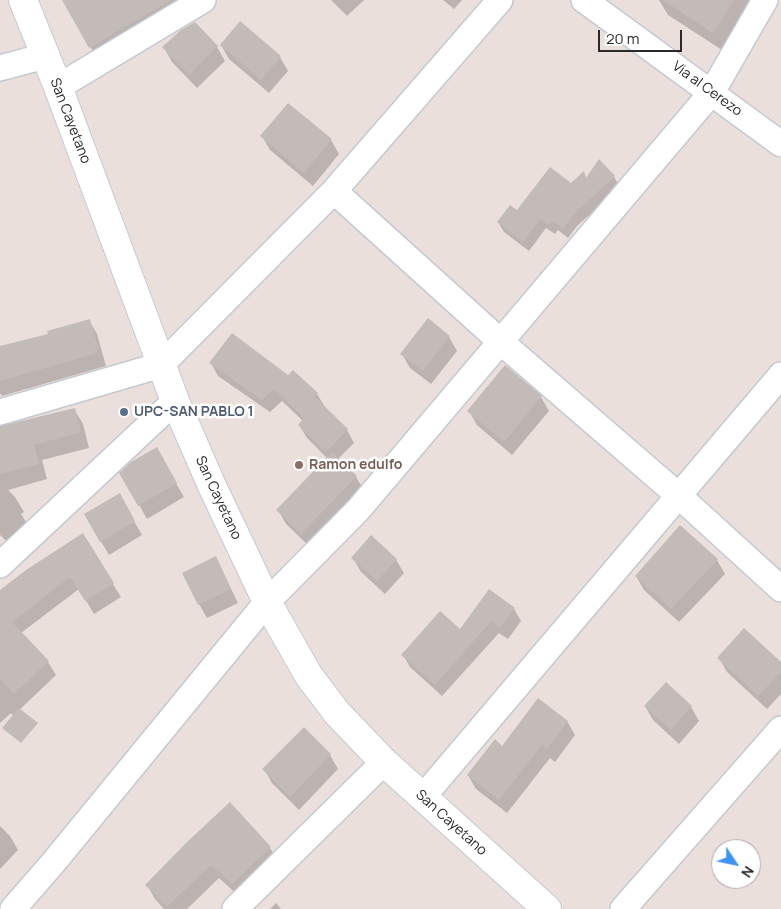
<!DOCTYPE html>
<style>
body{margin:0}
#map{position:relative;width:781px;height:909px;overflow:hidden;background:#ebdfdb;font-family:Manrope,sans-serif}
canvas{display:block}
.north{position:absolute;left:711px;top:839px;width:50px;height:50px;box-sizing:border-box;background:#fff;border:1px solid #a9a9a9;border-radius:50%;rotate:124deg;font-size:14px;font-weight:700;line-height:20px;text-align:center;color:#292929}
.north::after{content:'';display:block;margin:auto;width:18px;height:22px;background:#3f94f3;clip-path:polygon(50% 0,100% 100%,50% 72%,0 100%)}
.scale{position:absolute;left:598px;top:30px;width:84px;height:22px;box-sizing:border-box;border:2px solid #292929;border-top:0;padding-left:6px;font-size:15px;line-height:18px;white-space:nowrap;color:#292929;-webkit-text-stroke:4px #fff;paint-order:stroke}
</style>
<div id="map">
<canvas width="781" height="909"></canvas>
<div class="north">N</div>
<div class="scale">20 m</div>
</div>
<script>
const context = document.querySelector('canvas').getContext('2d');
context.lineJoin = 'round';
function fillPath(path, color) { context.fillStyle = color; context.fill(path, 'evenodd'); }
const shape = rows => new Path2D(rows.map(r => 'M' + r).join(''));
function trace(path, color, width, dash) { context.strokeStyle = color; context.lineWidth = width; context.lineCap = dash ? 'butt' : 'round'; context.setLineDash(dash || []); context.stroke(path); }
function write(font, color, halo, rows, align = 'center') {
  context.font = font + ' Manrope,sans-serif'; context.lineWidth = 5; context.setLineDash([]); context.textBaseline = 'middle'; context.strokeStyle = halo; context.fillStyle = color; for (const [text, x, y, turn = 0] of rows) {
    context.save(); context.translate(x, y); context.rotate((+turn || 0) * Math.PI / 180); context.textAlign = isNaN(turn) ? turn : align; if (halo) context.strokeText(text, 0, 0); context.fillText(text, 0, 0); context.restore();
  }
}
const shadow = shape([
 [77,0,200,0,98,60,67,6],
 [331,0,364,0,347,16],
 [443,0,462,0,454,9],
 [659,0,759,0,725,52,668,15],
 [195,23,217,47,225,61,197,88,172,62,164,48],
 [241,23,280,57,288,71,269,93,229,59,221,45],
 [262,136,331,140,339,154,313,186,270,150],
 [599,161,614,177,620,187,577,226,568,238,558,230,555,234,546,228,529,251,504,232,498,222,572,185,584,173,587,179],
 [89,320,97,334,106,366,2,396,0,393,0,347,50,335],
 [449,337,457,351,431,384,410,368,402,354],
 [211,363,288,376,293,371,317,394,325,407,347,430,354,443,338,459,356,477,364,490,310,547,286,524,278,510,327,458,307,438,299,425,303,421,282,401,270,412,218,376],
 [541,397,549,411,512,455,477,425,469,411],
 [74,409,83,424,89,448,42,460,47,479,8,490,15,497,24,512,21,514,30,528,13,547,0,535,0,428],
 [156,449,184,497,147,519,121,473],
 [119,495,142,535,109,555,85,514],
 [680,527,717,560,725,574,679,622,644,590,636,576],
 [82,535,121,597,94,614,79,589,21,633,48,662,56,675,13,716,11,713,0,723,0,592],
 [216,558,238,603,207,618,199,604],
 [353,558,396,560,404,573,385,594,361,572],
 [514,609,521,621,508,639,499,633,442,696,410,667,403,655],
 [719,658,781,664,781,694,767,709,727,672],
 [666,684,691,707,699,721,679,744,653,720,645,706],
 [567,721,575,735,555,762,550,758,507,813,476,789,468,775,503,747],
 [304,729,330,755,338,769,299,810,272,783,264,769],
 [0,826,10,836,18,850,0,869],
 [188,843,270,848,278,861,240,897,219,878,187,909,164,909,155,899,147,885],
 [276,903,281,909,270,909]
]);
const building = shape([
 [62,0,171,0,89,48],
 [663,0,734,0,713,33],
 [240,21,281,56,261,80,220,45],
 [195,22,218,46,189,75,162,47,181,30],
 [288,103,332,139,304,173,260,136],
 [599,159,615,176,572,216,563,229,552,221,549,225,540,219,523,242,497,222,510,205,517,210,550,167,571,183,584,171,586,178],
 [428,318,450,336,423,371,400,354],
 [90,319,97,344,97,353,0,381,0,346,48,334,47,331],
 [232,333,288,375,293,370,318,393,315,397,348,429,326,452,298,425,304,418,274,389,262,400,209,363],
 [505,365,542,396,504,442,467,411],
 [75,408,81,432,34,445,39,464,0,474,0,426],
 [157,447,177,483,138,506,119,473,131,462],
 [332,452,357,476,301,534,276,510],
 [120,493,135,521,100,542,84,514],
 [680,525,718,559,671,609,635,576],
 [83,533,114,583,85,601,70,577,12,622,49,661,14,694,0,679,0,590,26,570],
 [371,535,397,559,377,581,351,558],
 [216,556,231,589,198,605,182,573],
 [489,589,515,608,500,628,491,621,435,685,401,655,440,611,460,629],
 [744,628,781,662,781,672,758,696,717,658],
 [666,682,692,706,671,730,644,706],
 [538,698,568,721,547,749,542,745,499,800,467,775,495,739,502,746],
 [19,708,38,723,21,743,2,728],
 [304,727,331,754,290,797,262,769],
 [230,802,271,847,232,884,211,865,167,907,145,885,187,842]
]);
const street = shape([
 [584,0,781,144],
 [0,68,45,56],
 [58,87,203,0],
 [334,191,501,342,679,496,781,589],
 [0,412,161,365,334,191,500,0],
 [0,565,175,401],
 [422,798,781,375],
 [13,909,53,863,267,602,358,510,712,92,765,0],
 [235,909,384,762],
 [623,909,781,729]
]);
const secondary = shape([
 [23,0,58,87,175,401,212,486,267,602,289,641,309,676,337,713,384,762,547,909]
]);
const markers = [
 [124,412,5,"#5c6f8a"],
 [299,465,5,"#8d6e63"]
];
const streetNames = [
 ["Via al Cerezo",707,89,36],
 ["San Cayetano",70,121,69],
 ["San Cayetano",218,498,65],
 ["San Cayetano",451,823,42]
];
const serviceNames = [
 ["UPC-SAN PABLO 1",134,412]
];
const educationNames = [
 ["Ramon edulfo",309,465]
];
fillPath(shadow, '#0003');
fillPath(building, '#c3bbb7');
trace(street, '#c3cad2', 28);
trace(secondary, '#c3cad2', 30);
trace(street, '#fff', 25);
trace(secondary, '#fff', 28);
for (const [x, y, r, color] of markers) { const dot = new Path2D(); dot.arc(x, y, r, 0, 2 * Math.PI); context.fillStyle = color; context.fill(dot); trace(dot, '#fff', 2); }
write('14px', '#292929', '#fff', streetNames);
write('bold 14px', '#4e5e75', '#fff', serviceNames, 'left');
write('bold 14px', '#785e54', '#fff', educationNames, 'left');
</script>
